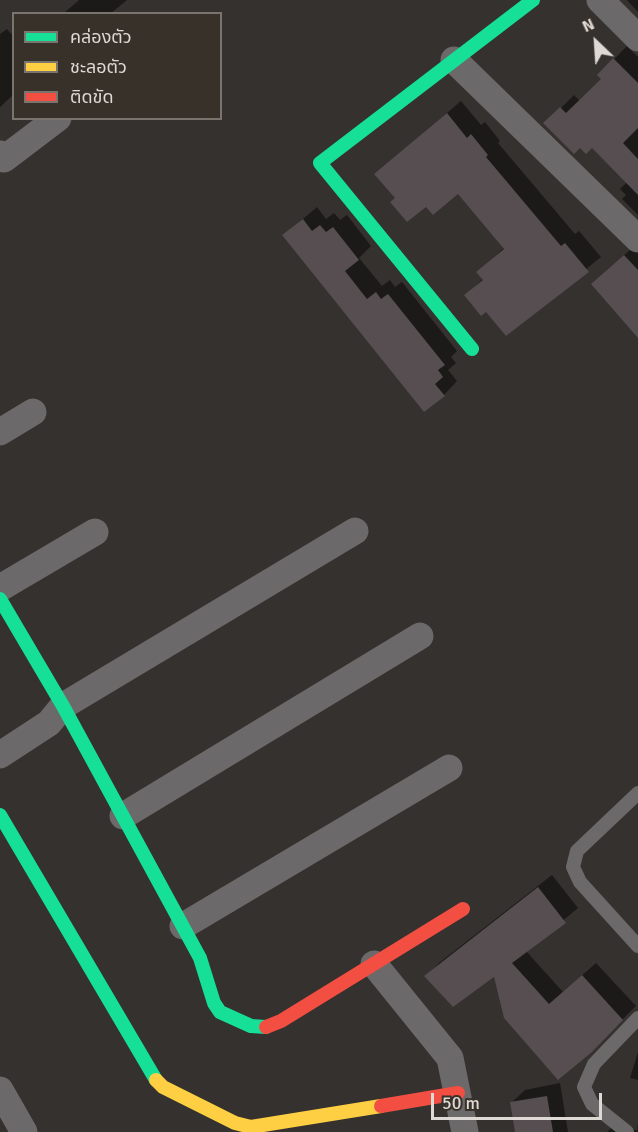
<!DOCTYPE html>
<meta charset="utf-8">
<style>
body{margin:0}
#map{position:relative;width:638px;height:1132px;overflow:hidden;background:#34312e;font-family:Signika,"Noto Sans Thai",sans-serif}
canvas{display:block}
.legend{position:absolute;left:12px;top:12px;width:210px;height:108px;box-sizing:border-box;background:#38312a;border:2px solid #7a746e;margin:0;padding:8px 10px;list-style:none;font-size:18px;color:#ded9d5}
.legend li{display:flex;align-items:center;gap:12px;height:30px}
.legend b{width:30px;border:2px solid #7a746e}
.north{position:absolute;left:566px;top:12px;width:60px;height:60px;-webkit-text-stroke:4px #38312a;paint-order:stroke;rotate:335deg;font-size:16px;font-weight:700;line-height:24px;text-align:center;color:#ded9d5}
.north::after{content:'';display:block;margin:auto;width:21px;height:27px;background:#ded9d5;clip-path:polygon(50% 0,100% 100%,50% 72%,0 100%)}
.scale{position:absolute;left:431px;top:1093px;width:171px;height:27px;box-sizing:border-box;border:3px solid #ded9d5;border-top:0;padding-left:8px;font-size:18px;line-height:21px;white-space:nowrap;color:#ded9d5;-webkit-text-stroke:4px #38312a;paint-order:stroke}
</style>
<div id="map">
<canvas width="638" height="1132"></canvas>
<ul class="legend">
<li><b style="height:8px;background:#16e098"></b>คล่องตัว</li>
<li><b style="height:8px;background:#ffcf43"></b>ชะลอตัว</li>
<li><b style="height:8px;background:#f24e42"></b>ติดขัด</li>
</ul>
<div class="north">N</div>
<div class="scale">50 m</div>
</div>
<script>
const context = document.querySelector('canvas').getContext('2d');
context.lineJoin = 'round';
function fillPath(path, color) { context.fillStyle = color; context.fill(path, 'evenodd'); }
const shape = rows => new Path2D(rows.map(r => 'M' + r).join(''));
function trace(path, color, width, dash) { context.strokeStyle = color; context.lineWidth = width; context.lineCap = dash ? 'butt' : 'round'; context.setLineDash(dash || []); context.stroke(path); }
const shadow = shape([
 [79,0,127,0,110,14,63,14],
 [627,0,638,0,638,12],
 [7,29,14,37,14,94,0,107,0,34],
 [627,46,638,57,638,215,622,199,626,195,620,189,627,182,592,146,546,123,574,95,580,101,603,79,599,75],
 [461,101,481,125,485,122,500,141,498,143,575,234,579,231,601,257,506,334,486,310,466,295,484,278,478,272,505,247,458,192,426,205,396,198,376,174],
 [317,207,326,219,334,213,340,220,347,215,371,246,359,258,382,286,390,280,395,287,402,282,457,351,451,357,456,363,448,370,457,381,444,395,284,235],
 [638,243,638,330,606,271],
 [552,875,578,908,526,951,563,992,596,963,636,1006,591,1051,495,974,426,976,439,963],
 [638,1052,638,1080,630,1078],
 [560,1083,568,1132,516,1132,511,1103,525,1090],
 [620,1120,637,1131,638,1122,638,1132,607,1132]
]);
const building = shape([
 [613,58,638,83,638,128,623,143,638,159,638,195,592,148,586,154,580,148,574,154,543,123,560,107,566,113,601,79,597,75],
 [447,113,467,138,471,134,488,155,486,157,561,246,565,243,589,272,506,336,486,312,481,316,464,295,483,280,476,272,504,249,458,194,433,215,426,207,407,222,390,202,395,198,374,174],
 [303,219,312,231,320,225,326,232,333,227,359,260,345,271,367,299,376,292,381,299,388,294,445,365,438,370,443,377,435,384,445,396,424,412,282,235],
 [624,255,638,270,638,338,591,284],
 [538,887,566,923,512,963,549,1004,582,975,623,1020,592,1052,558,1080,504,1018,494,977,453,1007,424,976],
 [547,1096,553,1132,515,1132,510,1102]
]);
const lane = shape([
 [638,793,577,851,573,867,580,882,638,946],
 [627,1132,592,1104,584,1087,594,1064,638,1018]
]);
const street = shape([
 [600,0,638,38],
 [454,60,638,239],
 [0,154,4,159,58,118],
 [0,432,33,412],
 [0,588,95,532],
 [0,755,49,723,63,706,355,531],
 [123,816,420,636],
 [183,926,449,768],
 [374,964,450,1058,465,1132],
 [0,1090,24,1132]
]);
const fast = shape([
 [472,349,320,163,533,0],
 [0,599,63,706,200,958,214,1003,220,1012,251,1026,266,1027],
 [0,815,156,1080]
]);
const slow = shape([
 [156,1080,163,1087,235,1123,251,1127,381,1106]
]);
const jam = shape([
 [266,1027,281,1021,463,909],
 [381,1106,458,1093]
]);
fillPath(shadow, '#0007');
fillPath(building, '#564e51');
trace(lane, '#6b6969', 14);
trace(street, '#6b6969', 27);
trace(fast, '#16e098', 14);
trace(slow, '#ffcf43', 14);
trace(jam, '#f24e42', 14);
</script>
